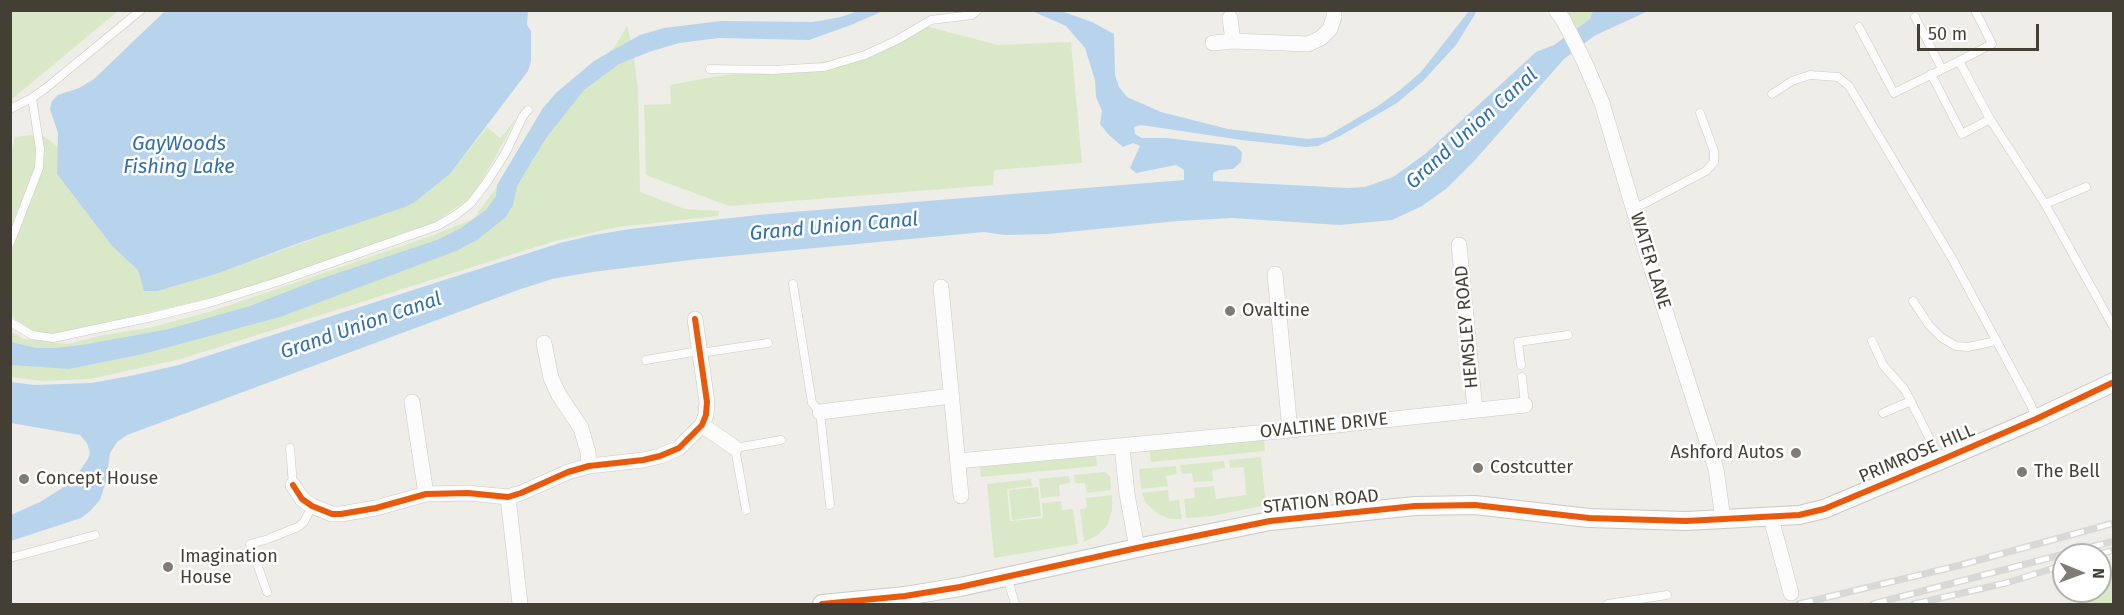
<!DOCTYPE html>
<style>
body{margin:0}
#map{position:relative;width:2124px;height:615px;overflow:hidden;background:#eeede8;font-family:"Fira Sans",sans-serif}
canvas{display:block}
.frame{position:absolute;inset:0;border:12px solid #443f34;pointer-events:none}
.north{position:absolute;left:2052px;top:543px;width:60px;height:60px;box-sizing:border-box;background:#fff;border:2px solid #b4b2ae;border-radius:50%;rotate:91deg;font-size:16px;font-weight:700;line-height:24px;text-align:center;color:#443f34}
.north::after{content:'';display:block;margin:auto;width:21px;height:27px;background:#807c73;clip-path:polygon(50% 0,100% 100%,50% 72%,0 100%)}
.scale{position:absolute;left:1917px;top:24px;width:122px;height:27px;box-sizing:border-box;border:3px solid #443f34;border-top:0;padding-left:8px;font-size:18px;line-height:21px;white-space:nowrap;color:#443f34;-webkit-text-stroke:4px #fff;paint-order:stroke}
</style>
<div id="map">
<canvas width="2124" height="615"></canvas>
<div class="frame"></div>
<div class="north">N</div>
<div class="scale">50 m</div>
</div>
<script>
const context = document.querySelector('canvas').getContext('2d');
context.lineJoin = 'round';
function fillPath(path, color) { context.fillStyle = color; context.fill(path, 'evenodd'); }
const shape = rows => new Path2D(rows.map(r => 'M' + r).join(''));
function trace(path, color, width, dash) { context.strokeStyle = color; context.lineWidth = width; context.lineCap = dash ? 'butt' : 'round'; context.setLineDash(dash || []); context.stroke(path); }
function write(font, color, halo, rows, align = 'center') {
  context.font = font + ' "Fira Sans",sans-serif'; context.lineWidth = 5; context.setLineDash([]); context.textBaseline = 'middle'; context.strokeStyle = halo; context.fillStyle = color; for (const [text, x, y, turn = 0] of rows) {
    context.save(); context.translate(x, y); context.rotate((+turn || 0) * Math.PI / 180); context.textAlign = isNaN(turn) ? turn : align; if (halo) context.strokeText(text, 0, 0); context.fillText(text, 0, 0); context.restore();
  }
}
const green = shape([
 [11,10,118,10,118,11,11,100],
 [1568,11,1592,11,1593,12,1590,19,1575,30],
 [627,26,633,49,638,90,640,192,685,209,719,211,718,216,618,227,555,241,181,359,90,379,41,381,11,377,10,331,24,339,67,344,104,335,153,327,212,311,280,288,434,235,473,219,557,107,615,46],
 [925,26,998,45,1071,42,1082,163,994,170,993,185,729,206,646,175,644,105,671,104,670,85,712,77,857,57],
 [516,119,483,179,470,198,435,222,275,279,207,299,65,332,52,334,33,331,16,320,11,314,10,160,15,137,31,135,45,137,58,147,57,174,112,246,138,270,144,290,158,291,219,273,415,202,450,174,487,127,500,138],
 [1264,439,1265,451,1151,462,1149,450],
 [1096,456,1097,466,981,477,980,467],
 [1261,457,1266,505,1212,516,1186,518,1184,499,1195,498,1194,488,1214,486,1216,499,1246,495,1244,467,1230,468,1229,460],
 [1224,461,1225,468,1212,470,1213,481,1193,482,1192,473,1182,474,1180,465],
 [1176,466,1177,474,1166,476,1168,486,1141,489,1139,469],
 [1105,472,1110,476,1111,490,1087,493,1085,483,1075,483,1074,475],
 [1069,476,1070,483,1059,485,1060,496,1041,498,1039,479],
 [1031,479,1032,486,1007,489,1010,521,1043,518,1042,503,1061,501,1062,510,1073,509,1078,544,994,558,987,484],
 [1038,487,1041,516,1012,520,1009,490],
 [1168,490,1169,501,1179,500,1182,519,1170,519,1158,514,1145,502,1142,493],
 [1112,495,1112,510,1108,524,1098,535,1084,542,1080,509,1087,508,1086,498],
 [2113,572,2113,604,2089,604,2082,591,2100,591,2100,576]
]);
const water = shape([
 [861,10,883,11,851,25,809,40,719,38,679,43,649,52,619,64,584,90,546,138,517,186,513,205,506,217,477,240,456,251,280,317,143,354,69,369,11,365,11,342,36,348,55,348,82,345,169,329,250,306,314,281,437,240,461,228,486,210,496,196,497,185,543,108,556,93,594,61,640,35,664,28,721,21,813,22,841,17],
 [165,11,528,11,527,25,531,31,531,61,528,71,450,174,415,202,405,207,299,243,219,273,158,291,144,291,138,270,112,246,57,174,58,133,50,109,52,101,58,95,79,88,94,79],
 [1032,11,1061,11,1092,22,1114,34,1115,75,1119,87,1127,97,1161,112,1228,129,1308,139,1325,137,1378,106,1400,90,1421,72,1469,11,1477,11,1456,45,1423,81,1397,103,1340,136,1318,146,1306,147,1242,140,1141,125,1134,127,1135,134,1142,138,1166,138,1235,146,1242,152,1241,162,1233,169,1219,170,1213,173,1213,181,1348,188,1365,187,1393,177,1407,167,1425,154,1536,52,1554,45,1590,19,1593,11,1648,11,1594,36,1564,59,1475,160,1446,189,1422,206,1392,220,1340,225,1232,218,1178,221,1048,234,1005,235,984,232,699,259,592,272,552,279,518,290,127,435,117,442,110,453,106,481,100,500,89,512,81,518,11,541,11,515,40,502,72,482,88,459,90,453,87,443,80,435,11,423,11,382,34,385,91,383,130,376,179,365,560,243,594,235,630,229,768,214,1184,180,1184,170,1176,165,1136,173,1130,168,1140,146,1133,143,1123,147,1109,135,1100,124,1102,111,1096,97,1095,80,1085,48,1066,26]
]);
const service = shape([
 [1915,17,1942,69],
 [1859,27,1894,93,1959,61,1990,119,2045,204,2114,328],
 [1959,61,1992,44,1975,10],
 [710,69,772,70,824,67,865,55,897,40,931,20,972,15,978,10],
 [1931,74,1962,134,1990,119],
 [1772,94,1792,81,1810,75,1838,77,1849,86,1953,260,2031,405,2036,419],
 [10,109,32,98,46,88,141,10],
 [2045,204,2086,187],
 [1634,209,1706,171,1714,162,1714,151,1700,113],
 [10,243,39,168,40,149,32,98],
 [793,284,812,403,820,412,830,505],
 [1913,301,1929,325,1942,338,1956,346,1968,347,1996,341],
 [10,322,32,335,53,338,152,317,209,303,277,282,437,226,456,215,471,203,487,182,506,152,523,116,528,110],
 [1872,341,1883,365,1905,390,1940,459],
 [700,353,768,343],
 [646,360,699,351],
 [1521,365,1518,342,1568,335],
 [1522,377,1525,405],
 [1883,413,1911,401],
 [290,448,293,485],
 [746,510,735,448,781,440],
 [270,538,298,527,304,522,312,506],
 [265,540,250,544,267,592],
 [10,558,95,535],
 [1007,577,1015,604],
 [1608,604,1667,595]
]);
const minor = shape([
 [1556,10,1564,21,1584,61,1602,103,1646,251,1716,469,1723,519],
 [1230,18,1233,41,1308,44,1321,38,1330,29,1334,17,1334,10],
 [1213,43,1233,41],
 [1459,245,1475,410],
 [1275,274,1290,430],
 [941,287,961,496],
 [544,343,551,378,559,395,581,428,588,452,589,466],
 [412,402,426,494],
 [820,412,952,396],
 [702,425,735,448],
 [1122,446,1127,494,1137,548],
 [958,461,1290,430,1525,405],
 [293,485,302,499,312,506,332,514,341,514,376,508,426,494,468,493,508,497,521,493,568,472,589,466,643,460,660,456,679,448,702,425,706,415,707,402,695,319],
 [508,497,520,604],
 [1771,518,1791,593]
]);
const tertiary = shape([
 [822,604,905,596,960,587,1137,548,1270,521,1415,506,1475,505,1589,518,1686,521,1799,515,1824,509,1941,460,2036,419,2114,382]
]);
const rail = shape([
 [2097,555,2114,550],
 [1799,604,1957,566,2114,523],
 [1873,604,2114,541],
 [1914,604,2006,583,2064,565]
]);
const cycleway = shape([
 [293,485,302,499,312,506,332,514,341,514,376,508,426,494,468,493,508,497,521,493,568,472,589,466,643,460,660,456,679,448,702,425,706,415,707,402,695,319],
 [822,604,905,596,960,587,1137,548,1270,521,1415,506,1475,505,1589,518,1686,521,1799,515,1824,509,1941,460,2036,419,2114,382]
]);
const markers = [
 [1230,311,6,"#807c73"],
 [1796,453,6,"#807c73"],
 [1478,468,6,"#807c73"],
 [2022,472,6,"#807c73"],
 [24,479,6,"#807c73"],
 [168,567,6,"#807c73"]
];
const streetNames = [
 ["WATER LANE",1650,261,73],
 ["HEMSLEY ROAD",1467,327,-95],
 ["OVALTINE DRIVE",1324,426,-6],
 ["PRIMROSE HILL",1917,454,-23],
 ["STATION ROAD",1321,502,-6]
];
const poiNames = [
 ["Ovaltine",1242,311],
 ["Ashford Autos",1784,453,"right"],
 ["Costcutter",1490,468],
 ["The Bell",2034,472],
 ["Concept House",36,479],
 ["Imagination",180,557],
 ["House",180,578]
];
const waterNames = [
 ["Grand Union Canal",1472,129,-42],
 ["GayWoods",179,144],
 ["Fishing Lake",179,167],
 ["Grand Union Canal",834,227,-5],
 ["Grand Union Canal",361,326,-19]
];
fillPath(green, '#d9e9c8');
fillPath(water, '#b8d3ec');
trace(service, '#cbc9c4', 9);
trace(minor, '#cbc9c4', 16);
trace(tertiary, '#cbc9c4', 20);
trace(service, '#fcfcfc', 8);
trace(minor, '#fcfcfc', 15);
trace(tertiary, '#fcfcfc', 18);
trace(rail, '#d8d8d7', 7);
trace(rail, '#fff', 4.5, [14]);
trace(cycleway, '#e8590c', 6);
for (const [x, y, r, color] of markers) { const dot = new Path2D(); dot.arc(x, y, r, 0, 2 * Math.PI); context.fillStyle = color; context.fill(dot); trace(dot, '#fff', 2); }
write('18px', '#443f34', '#fff', streetNames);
write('18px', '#443f34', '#fff', poiNames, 'left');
write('italic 20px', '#316eac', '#fff', waterNames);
</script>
